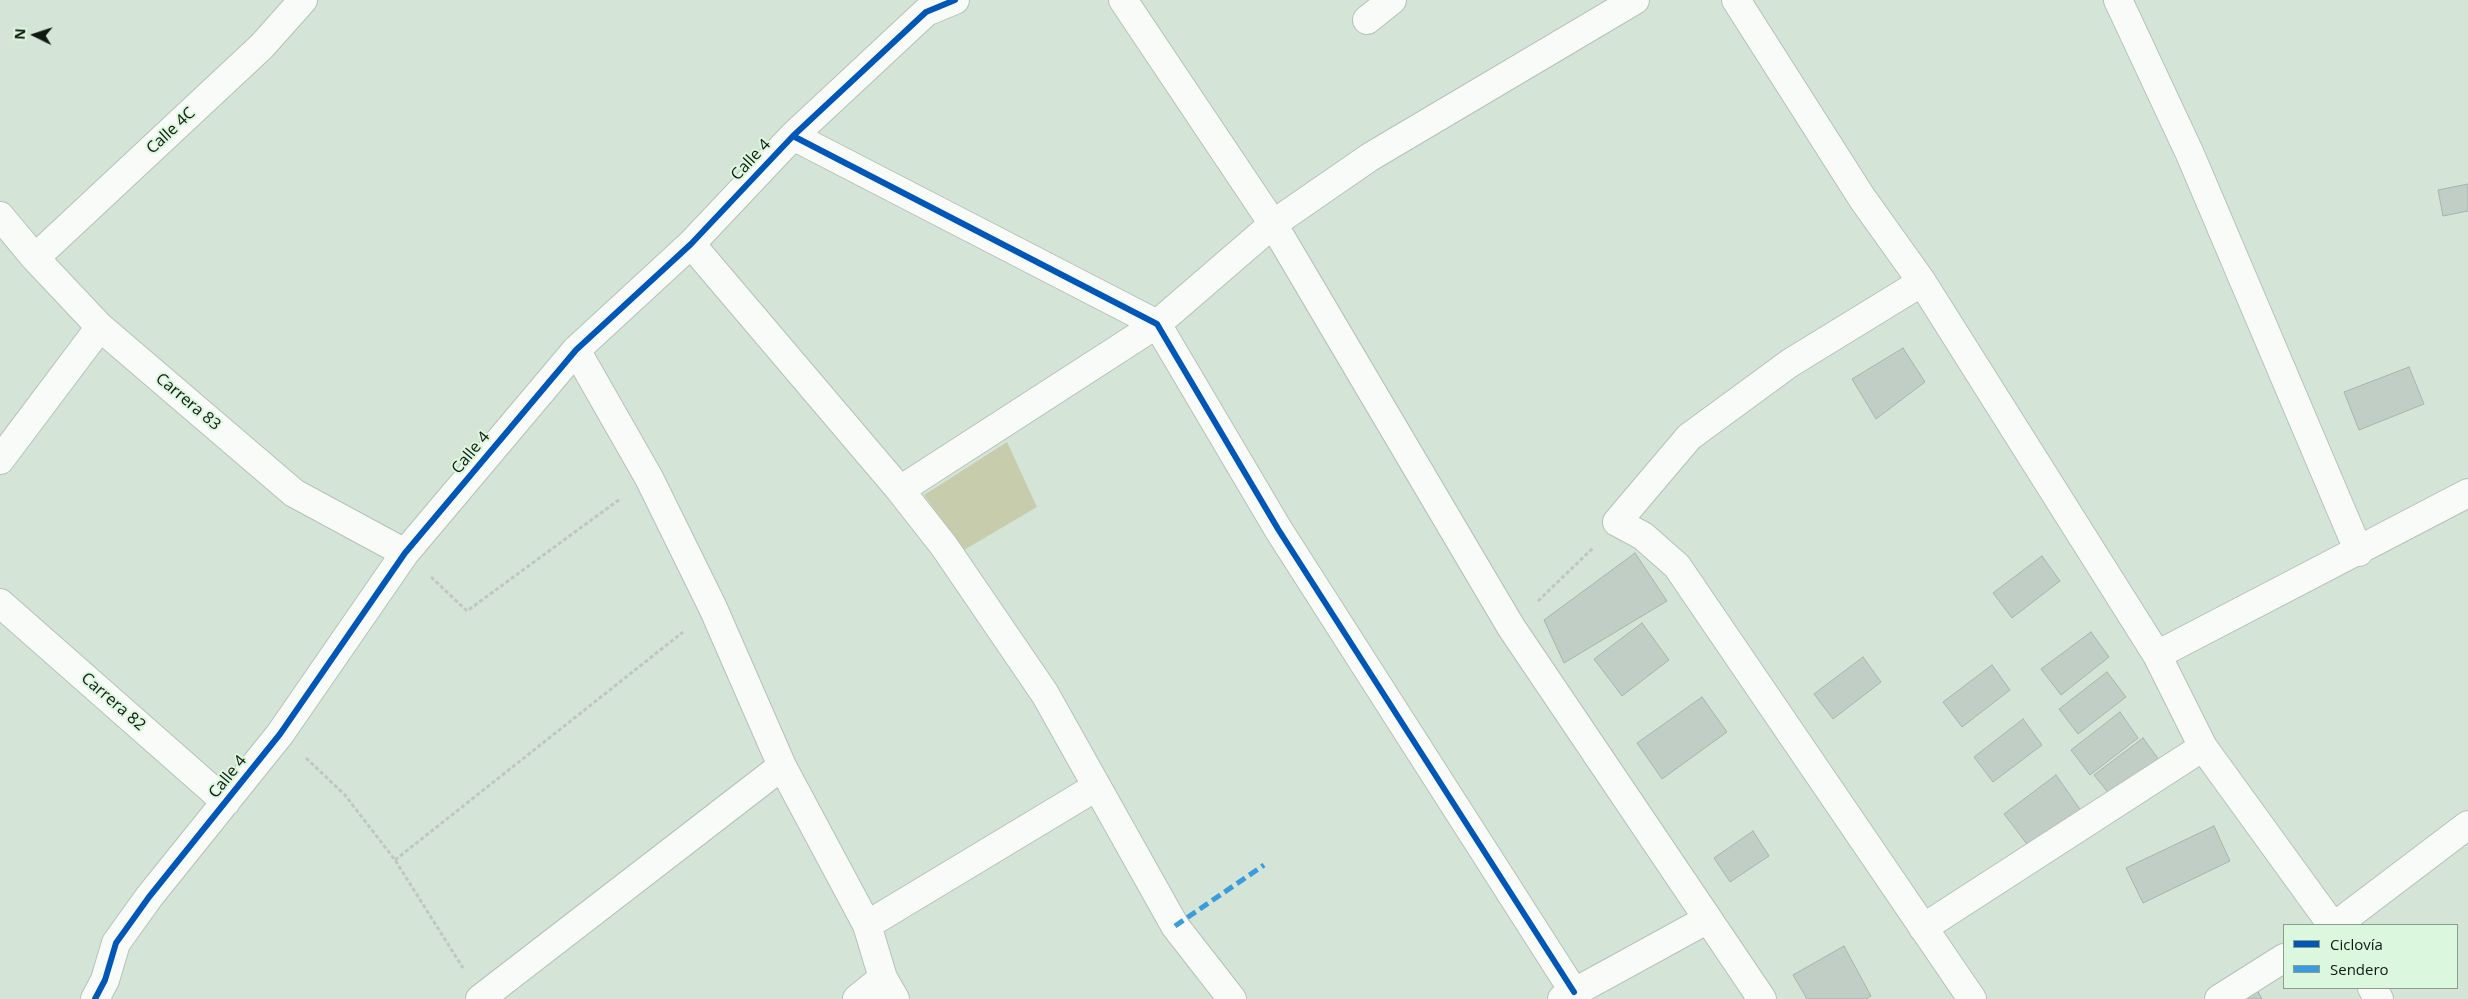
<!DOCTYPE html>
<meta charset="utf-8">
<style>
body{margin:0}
#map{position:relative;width:2468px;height:999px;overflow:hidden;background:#d4e4d6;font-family:"Open Sans",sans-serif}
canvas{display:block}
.legend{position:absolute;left:2283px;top:924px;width:175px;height:65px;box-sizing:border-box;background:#dbf7dd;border:1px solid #899e8b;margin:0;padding:6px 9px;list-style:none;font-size:15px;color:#0f1910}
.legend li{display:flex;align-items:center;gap:10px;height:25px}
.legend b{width:25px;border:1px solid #899e8b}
.north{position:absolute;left:10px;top:10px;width:50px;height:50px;-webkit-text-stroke:4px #dbf7dd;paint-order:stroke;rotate:274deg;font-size:14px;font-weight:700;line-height:20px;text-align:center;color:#0f1910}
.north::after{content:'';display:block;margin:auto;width:18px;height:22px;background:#0f1910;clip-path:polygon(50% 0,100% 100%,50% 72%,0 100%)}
</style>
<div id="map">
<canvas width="2468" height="999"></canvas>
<ul class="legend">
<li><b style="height:6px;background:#0057b8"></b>Ciclovía</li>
<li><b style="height:6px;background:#3a9bde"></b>Sendero</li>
</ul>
<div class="north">N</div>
</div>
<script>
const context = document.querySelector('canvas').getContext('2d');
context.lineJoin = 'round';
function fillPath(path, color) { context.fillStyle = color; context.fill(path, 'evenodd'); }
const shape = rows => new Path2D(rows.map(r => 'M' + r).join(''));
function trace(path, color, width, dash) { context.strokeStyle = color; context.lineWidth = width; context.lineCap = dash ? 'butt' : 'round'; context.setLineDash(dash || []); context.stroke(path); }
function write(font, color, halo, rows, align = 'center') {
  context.font = font + ' "Open Sans",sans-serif'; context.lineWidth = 4; context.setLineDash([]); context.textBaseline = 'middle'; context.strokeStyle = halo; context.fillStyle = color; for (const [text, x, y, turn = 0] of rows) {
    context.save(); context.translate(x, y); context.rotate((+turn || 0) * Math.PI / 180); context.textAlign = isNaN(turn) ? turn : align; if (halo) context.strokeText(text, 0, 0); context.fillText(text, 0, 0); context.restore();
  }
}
const green = shape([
 [1007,442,1037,507,964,550,924,495]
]);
const building = shape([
 [2468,184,2468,211,2443,216,2438,190,2468,184],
 [1903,348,1925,382,1876,419,1852,379,1903,348],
 [2409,367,2424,404,2359,430,2344,392,2409,367],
 [1635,553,1667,601,1564,663,1544,620,1635,553],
 [2042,556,2060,581,2012,618,1993,593,2042,556],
 [1642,623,1669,660,1622,696,1594,659,1642,623],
 [2091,632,2109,657,2061,695,2041,669,2091,632],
 [1863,657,1881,682,1833,719,1814,694,1863,657],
 [1992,665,2010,690,1962,727,1943,702,1992,665],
 [2107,672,2126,697,2078,734,2059,709,2107,672],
 [1702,697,1727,732,1662,779,1637,743,1702,697],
 [2120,712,2138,738,2090,775,2071,750,2120,712],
 [2023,719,2042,745,1993,782,1974,757,2023,719],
 [2143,738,2162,764,2114,800,2094,775,2143,738],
 [2056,775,2084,815,2033,852,2004,814,2056,775],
 [2214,826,2230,861,2143,903,2126,868,2214,826],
 [1753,831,1769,856,1730,882,1714,858,1753,831],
 [1844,946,1871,996,1866,999,1807,999,1793,975,1844,946],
 [2255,986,2262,999,2232,999,2255,986]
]);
const path = shape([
 [431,577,467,611,620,499],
 [1538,601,1593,548],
 [306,758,345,795,395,860,463,968],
 [395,860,683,632]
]);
const street = shape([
 [1123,0,1273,224,1511,627,1762,999],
 [1736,0,1862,198,1922,282,2157,655,2203,747,2332,925],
 [2118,0,2190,154,2359,552],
 [1367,20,1392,0],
 [793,136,1157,324,1278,529,1574,992],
 [0,216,35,258,100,327,294,493,405,553],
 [691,244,900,490,944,546,1045,694,1175,926,1232,999],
 [35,258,262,46,303,0],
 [1922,282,1790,363,1689,437,1617,522,1643,536,1677,566,1972,999],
 [576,350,649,478,713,608,782,766,867,925,883,978,895,999],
 [0,460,100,327],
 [900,490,1157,324,1273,224,1370,157,1635,0],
 [0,603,226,802],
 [2157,655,2468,493],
 [867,925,1096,787],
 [2336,925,2468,825],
 [1923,928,2203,747],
 [2372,988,2379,999],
 [95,999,105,980,116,943,149,897,280,734,405,553,576,350,691,244,793,136,926,12,955,0],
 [480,999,782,766],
 [857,999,883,978],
 [1562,999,1708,919],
 [2219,999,2284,958]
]);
const quiet = shape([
 [1175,926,1264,865]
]);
const cycleway = shape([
 [793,136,1157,324,1278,529,1574,992],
 [95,999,105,980,116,943,149,897,280,734,405,553,576,350,691,244,793,136,926,12,955,0]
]);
const streetNames = [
 ["Calle 4C",171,131,-43],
 ["Calle 4",751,160,-47],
 ["Carrera 83",188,402,40],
 ["Calle 4",471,453,-50],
 ["Carrera 82",113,702,41],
 ["Calle 4",228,777,-51]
];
fillPath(green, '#c7ccad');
fillPath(building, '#c0cec5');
trace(building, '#a6b5ac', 1);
trace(street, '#b5c2b7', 30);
trace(path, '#c1c6c1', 3, [4, 2.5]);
trace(street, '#f9fbf9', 28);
trace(quiet, '#3a9bde', 5, [10, 5]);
trace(cycleway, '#0057b8', 6);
write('16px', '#0f1910', '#dbf7dd', streetNames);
</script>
